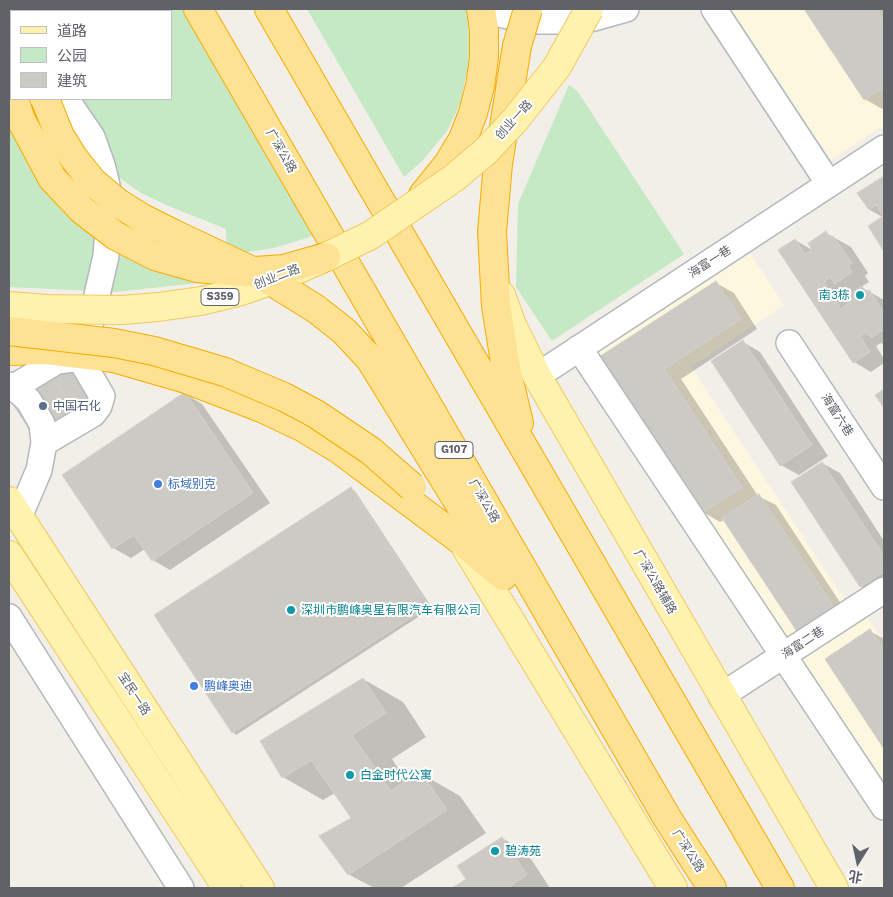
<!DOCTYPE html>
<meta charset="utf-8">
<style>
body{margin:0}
#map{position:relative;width:893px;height:897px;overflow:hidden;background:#f1efe8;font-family:"Work Sans","Noto Sans SC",sans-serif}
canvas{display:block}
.frame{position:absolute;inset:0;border:10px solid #5f6368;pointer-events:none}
.legend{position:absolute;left:10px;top:10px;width:162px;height:90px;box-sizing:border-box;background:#fff;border:1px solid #bfc1c3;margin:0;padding:6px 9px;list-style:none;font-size:15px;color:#5f6368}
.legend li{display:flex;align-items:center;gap:10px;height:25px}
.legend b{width:25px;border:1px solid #bfc1c3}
.north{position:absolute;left:833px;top:837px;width:50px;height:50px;-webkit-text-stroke:4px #fff;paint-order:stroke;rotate:190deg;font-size:14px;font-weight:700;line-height:20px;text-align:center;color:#5f6368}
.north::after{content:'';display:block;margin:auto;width:18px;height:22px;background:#5f6368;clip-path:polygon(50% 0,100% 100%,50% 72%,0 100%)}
</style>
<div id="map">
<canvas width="893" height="897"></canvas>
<div class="frame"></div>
<ul class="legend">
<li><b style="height:6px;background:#fff2af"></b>道路</li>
<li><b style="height:14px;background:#c5e8c5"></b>公园</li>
<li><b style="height:14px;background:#cccac5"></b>建筑</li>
</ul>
<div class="north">北</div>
</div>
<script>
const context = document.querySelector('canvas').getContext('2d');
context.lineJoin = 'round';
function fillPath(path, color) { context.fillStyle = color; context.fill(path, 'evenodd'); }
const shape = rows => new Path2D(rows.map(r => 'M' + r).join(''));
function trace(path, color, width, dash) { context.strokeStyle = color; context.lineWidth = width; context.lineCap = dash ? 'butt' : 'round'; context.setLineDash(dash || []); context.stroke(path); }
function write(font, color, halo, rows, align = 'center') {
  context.font = font + ' "Work Sans","Noto Sans SC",sans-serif'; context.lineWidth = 4; context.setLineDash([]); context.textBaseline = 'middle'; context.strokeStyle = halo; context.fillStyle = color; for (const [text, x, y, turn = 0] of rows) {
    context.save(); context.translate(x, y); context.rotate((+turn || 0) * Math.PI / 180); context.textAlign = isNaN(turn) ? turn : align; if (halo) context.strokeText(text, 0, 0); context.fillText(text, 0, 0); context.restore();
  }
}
const commercial = shape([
 [731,9,884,9,884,125,831,160],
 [750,253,784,305,691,367,846,602,781,644,591,357],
 [864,612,884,642,884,801,791,660]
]);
const green = shape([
 [42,9,197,9,325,230,307,238,274,248,247,252,227,252,226,229,171,207,141,193,113,173,57,99,171,99,171,11,41,11],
 [307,9,469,9,471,24,470,58,460,104,447,131,423,160,404,177],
 [569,85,578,92,684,254,552,341,516,287,518,204],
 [9,103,64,204,228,278,198,283,115,292,9,287]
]);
const shadow = shape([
 [806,9,884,9,884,108,882,109,865,99],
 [884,177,884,249,870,227,884,218,870,210,859,194],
 [826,233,851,247,868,273,865,276,869,282,861,287,884,300,884,345,881,343,876,346,884,359,884,363,871,372,854,362,795,240,814,251],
 [845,288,853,293,845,299,840,292],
 [716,283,734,293,757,329,681,379,758,496,776,505,851,619,816,642,724,520,720,522,703,512,601,358],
 [743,342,760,352,828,456,799,475,781,465],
 [68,368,77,373,97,404,38,436],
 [185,394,202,404,270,503,170,570,153,560,145,549,131,558,113,548,63,475],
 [822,463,840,473,884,541,884,593,878,597,861,586,793,483],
 [351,489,355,491,432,608,236,735,233,732],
 [870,631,884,639,884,747,826,659],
 [363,679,403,702,426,737,392,759,407,782,420,773,460,796,486,833,401,888,374,888,348,874,353,818,335,793,323,800,283,777],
 [502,838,527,853,550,888,454,888,467,880]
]);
const building = shape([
 [804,9,876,9,884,22,884,87,864,100,804,9],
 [884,176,884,249,883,250,868,226,883,216,876,205,869,210,857,193,884,176],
 [826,231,830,238,833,236,852,263,848,266,852,272,835,284,830,277,824,282,841,309,848,304,844,298,862,286,866,292,869,290,884,312,884,329,871,338,866,332,860,336,870,352,853,363,778,250,795,239,805,254,812,250,808,243,826,231],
 [716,281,741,319,664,369,742,487,702,513,599,357,716,281],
 [743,340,812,445,780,466,711,361,743,340],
 [68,367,89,399,74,409,52,377,68,367],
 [52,377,74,409,33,435,12,403,52,377],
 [884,389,884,408,875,395,884,389],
 [185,392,253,493,152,561,134,535,112,549,62,475,185,392],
 [822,462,884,556,884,572,860,587,791,482,822,462],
 [351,487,429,606,232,733,154,615,351,487],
 [759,494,835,609,798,633,722,518,759,494],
 [870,629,884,651,884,749,825,659,870,629],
 [363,678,386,713,352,735,391,791,420,771,447,810,348,875,319,836,351,818,311,760,282,778,260,741,363,678],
 [502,837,527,875,507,888,452,888,466,879,457,866,502,837]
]);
const minor = shape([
 [487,9,503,15,534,21,565,21,594,18,626,9],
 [714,9,829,184],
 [9,37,11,39],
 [66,99,92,137,102,165,107,185,109,218,106,256,82,360],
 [789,343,884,487],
 [579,348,884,807],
 [537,376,884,148],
 [9,385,14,387,29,401,42,424,44,443,39,470,19,517],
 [14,387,57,361,73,359,82,362,102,396,99,406,93,414,44,443],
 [9,617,181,888],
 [721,696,884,590]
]);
const major = shape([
 [501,295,512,325,537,376,834,888],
 [9,501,260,888],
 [465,546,673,888],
 [9,555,227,888]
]);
const highway = shape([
 [198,9,666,816,712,888],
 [269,9,780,888],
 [34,11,34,9],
 [517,46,498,164,492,232,496,306,506,369,519,423],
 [9,79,11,91],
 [423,195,448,164,463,139,473,113,480,86,484,58,484,30,481,9],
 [316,309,344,331,370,359,492,557],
 [9,351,46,350,114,358,183,378,264,409,302,427,340,450,463,542,503,576]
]);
const majorBridge = shape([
 [9,306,47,309,122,310,158,307,201,301,238,292,276,279,326,257,371,235,454,178,486,151,515,120,557,67,589,9]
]);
const highwayBridge = shape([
 [517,46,528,9],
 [14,99,21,120,52,178,82,210,116,236,155,256,197,268,241,272,284,269,326,257],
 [45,99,60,136,73,157,93,182,118,203,144,219,174,234,263,276,316,309],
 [9,331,114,343,154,351,225,372,284,397,316,414,371,451,412,487]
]);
const markers = [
 [860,295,5,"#0f9aa8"],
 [43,406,5,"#5c6f8a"],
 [158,484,5,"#3f7fe0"],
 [291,610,5,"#0f9aa8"],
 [194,686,5,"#3f7fe0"],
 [350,775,5,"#0f9aa8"],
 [495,851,5,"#0f9aa8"]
];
const shields = [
 [220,297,38],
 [454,450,38]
];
const shieldNames = [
 ["S359",220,297],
 ["G107",454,450]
];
const streetNames = [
 ["创业一路",514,120,-48],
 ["广深公路",281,151,60],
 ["海富一巷",710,262,-33],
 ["创业二路",277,277,-21],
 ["海富六巷",837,415,57],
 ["广深公路",484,501,60],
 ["广深公路辅路",655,582,60],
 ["海富二巷",803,643,-33],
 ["宝民一路",134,694,57],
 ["广深公路",688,851,57]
];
const cultureNames = [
 ["南3栋",850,295,"right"],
 ["深圳市鹏峰奥星有限汽车有限公司",301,610],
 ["白金时代公寓",360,775],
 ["碧涛苑",505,851]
];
const serviceNames = [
 ["中国石化",53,406]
];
const shopNames = [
 ["标域别克",168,484],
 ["鹏峰奥迪",204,686]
];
fillPath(commercial, '#fef7e0');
fillPath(green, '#c5e8c5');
fillPath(shadow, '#0003');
fillPath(building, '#cccac5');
trace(building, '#d6d1c6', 1);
trace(minor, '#b5b8bc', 28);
trace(major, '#f2c960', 30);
trace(highway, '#f9ab00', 30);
trace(minor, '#fff', 25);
trace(major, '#fff2af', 28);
trace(highway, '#fde293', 28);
trace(majorBridge, '#f2c960', 30, []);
trace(highwayBridge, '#f9ab00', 30, []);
trace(majorBridge, '#fff2af', 28);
trace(highwayBridge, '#fde293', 28);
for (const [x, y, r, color] of markers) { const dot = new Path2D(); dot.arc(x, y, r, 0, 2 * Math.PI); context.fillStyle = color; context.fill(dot); trace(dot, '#fff', 2); }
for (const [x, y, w] of shields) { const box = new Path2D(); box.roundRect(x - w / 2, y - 8.5, w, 17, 4); context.fillStyle = '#fff'; context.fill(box); trace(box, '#5f6368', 1); }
write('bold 11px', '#5f6368', null, shieldNames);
write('12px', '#5f6368', '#fff', streetNames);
write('12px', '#0d838f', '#fff', cultureNames, 'left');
write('12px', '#4e5e75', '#fff', serviceNames, 'left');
write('12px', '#366cbe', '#fff', shopNames, 'left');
</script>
